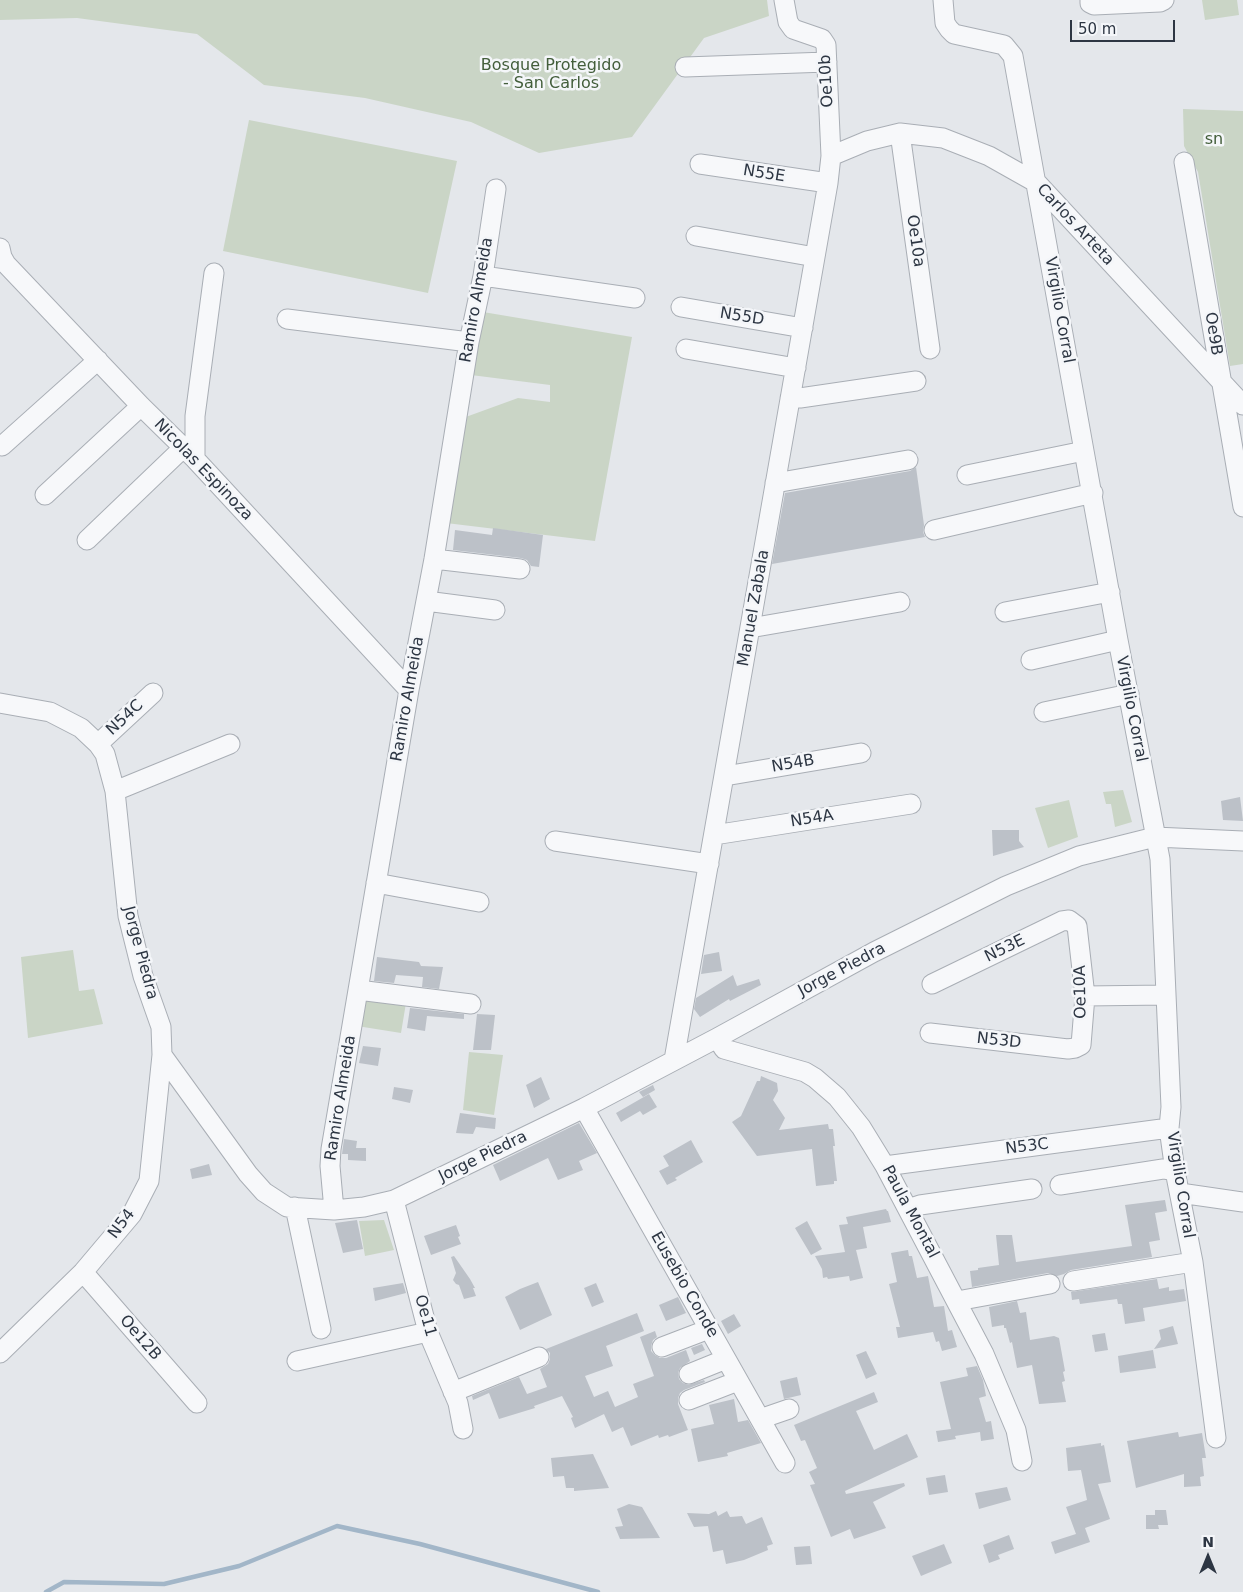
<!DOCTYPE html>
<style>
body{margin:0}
#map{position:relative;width:1243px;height:1592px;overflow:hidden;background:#e4e7eb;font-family:"DejaVu Sans",sans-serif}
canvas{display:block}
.north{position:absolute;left:1183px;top:1532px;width:50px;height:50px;-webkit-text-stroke:4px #f4f6f9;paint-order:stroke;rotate:0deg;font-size:14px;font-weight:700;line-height:20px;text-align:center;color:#2d3643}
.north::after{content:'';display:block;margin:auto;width:18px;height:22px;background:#2d3643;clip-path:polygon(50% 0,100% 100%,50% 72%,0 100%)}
.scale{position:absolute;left:1070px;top:20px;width:105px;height:22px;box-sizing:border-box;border:2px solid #2d3643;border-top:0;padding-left:6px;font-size:15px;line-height:18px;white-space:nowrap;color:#2d3643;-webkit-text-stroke:4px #f4f6f9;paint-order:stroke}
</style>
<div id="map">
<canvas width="1243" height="1592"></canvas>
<div class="north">N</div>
<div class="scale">50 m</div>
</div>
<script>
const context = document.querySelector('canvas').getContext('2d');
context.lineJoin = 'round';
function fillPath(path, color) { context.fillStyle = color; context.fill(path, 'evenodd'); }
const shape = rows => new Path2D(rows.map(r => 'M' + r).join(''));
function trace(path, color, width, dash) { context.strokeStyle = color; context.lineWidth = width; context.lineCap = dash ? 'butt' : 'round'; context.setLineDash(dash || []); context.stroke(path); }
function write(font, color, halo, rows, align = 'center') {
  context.font = font + ' "DejaVu Sans",sans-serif'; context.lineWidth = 5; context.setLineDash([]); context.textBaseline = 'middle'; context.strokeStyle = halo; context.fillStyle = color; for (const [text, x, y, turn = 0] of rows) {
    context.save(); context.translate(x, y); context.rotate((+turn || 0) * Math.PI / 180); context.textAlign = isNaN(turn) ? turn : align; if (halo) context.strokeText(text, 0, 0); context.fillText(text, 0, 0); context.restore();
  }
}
const green = shape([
 [0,0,767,0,769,16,704,38,632,137,539,153,471,122,365,98,264,85,197,34,77,18,0,20],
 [1202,0,1237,0,1239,15,1205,20],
 [1183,109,1243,111,1243,364,1230,366,1198,172,1184,146],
 [249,120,457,161,428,293,223,251],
 [483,312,632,337,595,541,446,523,463,418,518,398,550,402,550,385,471,375],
 [1123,790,1132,822,1115,827,1111,804,1106,804,1103,792],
 [1069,800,1078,837,1048,848,1035,808],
 [73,950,79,991,94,989,103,1024,28,1038,21,957],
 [362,995,406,1003,401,1033,357,1026],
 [469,1052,503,1055,494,1115,463,1110],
 [384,1220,394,1250,365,1256,359,1221]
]);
const stream = shape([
 [46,1592,64,1582,164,1584,239,1566,337,1526,420,1544,598,1592]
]);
const building = shape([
 [916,467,924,525,923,532,925,537,772,564,785,493,910,471],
 [493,528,543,535,539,567,531,566,527,560,521,558,453,550,455,530,492,535],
 [1240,797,1243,821,1223,820,1221,801],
 [992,830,1019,830,1019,841,1024,847,993,856],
 [719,952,722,971,701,974,704,955],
 [377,957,419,962,421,966,443,967,439,989,422,987,423,977,396,975,394,983,374,981],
 [733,975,737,986,759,979,761,985,730,1001,729,999,700,1017,694,1009,696,998],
 [410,1008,464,1014,464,1019,427,1016,425,1031,407,1028],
 [477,1014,495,1015,491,1050,473,1050],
 [363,1046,381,1048,378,1066,359,1063],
 [761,1076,777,1083,778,1091,773,1100,785,1118,779,1130,828,1124,829,1129,833,1129,835,1146,833,1146,837,1181,834,1181,834,1184,816,1186,812,1149,757,1156,732,1122,741,1116,757,1081,760,1081],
 [541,1077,550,1099,534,1108,526,1085],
 [653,1085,655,1090,643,1097,639,1092],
 [394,1087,413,1090,410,1103,392,1099],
 [649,1094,657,1107,643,1115,640,1111,621,1122,616,1113],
 [460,1113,496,1118,495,1129,476,1127,473,1134,456,1133],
 [579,1123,597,1153,579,1161,583,1170,558,1180,548,1158,500,1181,493,1165],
 [344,1139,357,1141,356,1148,366,1148,366,1161,348,1160,348,1154,342,1154],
 [691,1140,703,1162,675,1178,677,1180,667,1185,659,1171,669,1166,663,1156],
 [209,1164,212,1175,192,1179,190,1169],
 [1165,1200,1167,1211,1155,1213,1160,1240,1149,1242,1152,1257,1071,1270,1064,1274,1057,1276,1048,1273,972,1287,970,1271,978,1270,978,1268,999,1265,996,1235,1012,1235,1016,1262,1132,1246,1125,1205],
 [886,1209,887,1211,888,1211,891,1222,863,1227,867,1248,856,1250,863,1278,850,1281,849,1276,828,1279,827,1277,823,1278,822,1269,815,1256,845,1252,839,1225,848,1224,846,1217],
 [357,1220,363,1249,343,1253,335,1223],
 [807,1221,822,1249,811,1255,795,1228],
 [456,1225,460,1236,458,1237,461,1244,431,1255,424,1236],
 [908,1250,909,1256,912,1256,917,1278,928,1276,934,1307,944,1306,948,1331,952,1330,957,1347,942,1351,939,1341,936,1342,933,1332,898,1338,896,1327,900,1327,889,1284,897,1282,891,1253],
 [454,1256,470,1279,475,1288,473,1288,476,1296,464,1299,459,1285,456,1284,453,1280,456,1273,451,1257],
 [1157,1279,1159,1289,1169,1287,1169,1291,1184,1289,1186,1301,1143,1308,1145,1321,1125,1324,1122,1304,1118,1304,1117,1299,1080,1304,1079,1299,1072,1300,1071,1292],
 [538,1282,552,1315,520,1330,505,1297,520,1289],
 [403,1283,406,1293,375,1301,373,1288],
 [596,1283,604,1302,592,1307,584,1288],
 [678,1297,686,1313,666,1321,659,1305],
 [1017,1301,1020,1313,1026,1312,1030,1340,1054,1336,1059,1338,1065,1371,1063,1372,1065,1381,1062,1382,1066,1402,1039,1404,1032,1365,1017,1368,1012,1342,1010,1343,1006,1328,1004,1328,1004,1325,992,1327,989,1307],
 [637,1313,644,1331,606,1346,613,1366,585,1376,594,1397,608,1391,615,1407,638,1397,633,1384,654,1376,640,1337,655,1331,657,1337,653,1340,651,1346,651,1351,655,1355,660,1358,666,1358,686,1350,690,1361,680,1368,678,1373,679,1379,683,1383,688,1385,704,1380,705,1382,684,1390,680,1393,678,1398,678,1404,688,1430,669,1437,668,1435,659,1438,658,1435,631,1446,623,1427,612,1432,604,1414,575,1428,571,1418,573,1417,562,1396,534,1406,535,1408,499,1419,489,1393,473,1400,472,1396,519,1377,527,1394,547,1387,540,1369,548,1364,550,1359,550,1353,546,1349],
 [734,1314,741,1326,728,1334,721,1321],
 [1173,1326,1178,1344,1154,1349,1161,1339,1159,1330],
 [1105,1333,1108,1350,1095,1352,1092,1335],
 [702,1344,705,1350,694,1355,691,1348],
 [1153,1350,1156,1368,1120,1373,1118,1356],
 [866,1351,877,1374,866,1379,856,1355],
 [977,1366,983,1380,986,1396,979,1398,986,1422,991,1421,994,1439,981,1441,980,1432,955,1436,956,1439,938,1442,936,1431,951,1429,940,1382,968,1376,966,1368],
 [797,1377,801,1395,784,1399,780,1381],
 [874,1392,878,1402,856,1411,874,1450,907,1434,918,1457,845,1491,846,1494,904,1483,905,1486,873,1502,886,1528,854,1539,850,1529,831,1537,810,1485,815,1484,809,1472,817,1468,805,1440,801,1441,794,1425],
 [734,1399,738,1422,748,1420,761,1443,727,1453,728,1456,698,1462,691,1429,714,1424,709,1405],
 [1178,1432,1179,1437,1202,1433,1206,1458,1202,1458,1204,1476,1200,1477,1201,1486,1184,1487,1184,1474,1136,1488,1127,1441],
 [1101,1443,1101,1446,1104,1445,1111,1482,1098,1484,1110,1519,1085,1528,1090,1542,1055,1554,1051,1542,1076,1534,1066,1507,1087,1500,1081,1470,1068,1471,1066,1448],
 [593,1454,609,1488,574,1491,574,1488,566,1488,564,1476,553,1477,551,1458],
 [945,1475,948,1492,929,1495,926,1478],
 [1007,1487,1011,1500,979,1509,975,1493],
 [629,1504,642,1507,660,1538,620,1539,615,1527,623,1526,617,1509],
 [1155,1510,1166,1510,1168,1525,1158,1525,1159,1529,1146,1529,1146,1515,1155,1515],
 [716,1511,718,1516,727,1511,730,1517,742,1516,746,1524,762,1517,773,1544,767,1546,768,1550,744,1560,726,1564,723,1550,713,1552,708,1526,694,1527,687,1513,709,1514],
 [1009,1535,1014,1549,998,1555,1000,1559,989,1563,983,1545],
 [944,1544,952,1563,921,1576,912,1556],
 [810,1546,812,1564,796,1565,794,1547]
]);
const minor = shape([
 [943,0,945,23,949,29,954,34,1004,45,1013,56,1118,640,1160,859,1171,1107,1169,1128,1175,1171,1193,1262,1216,1438],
 [1090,0,1090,3,1094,5,1160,2,1164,0],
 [685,67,827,62],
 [900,133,930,349],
 [831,156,867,141,900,133,943,138,989,156,1037,183,1243,405],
 [1184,162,1243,507],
 [700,164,828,183],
 [696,236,815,257],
 [0,248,2,257,6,264,141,406,195,459,409,690],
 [483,276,635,298],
 [681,307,803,328],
 [287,319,469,342],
 [686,349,796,368],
 [790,398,800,398,916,381],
 [2,446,98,360],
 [195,459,195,416,214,273],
 [967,475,1084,451],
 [775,483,908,460],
 [45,495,141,406],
 [934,530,1093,493],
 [87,540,183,448],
 [434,559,520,569],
 [426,601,495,610],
 [1005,612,1110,592],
 [750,628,900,602],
 [1031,660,1118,640],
 [0,703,50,712,81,728,98,744,105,754,115,791,128,916,143,976,161,1027,162,1055,149,1181,132,1214,83,1272,0,1353],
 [1044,712,1129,694],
 [98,744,153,693],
 [725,776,861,753],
 [115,791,230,744],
 [714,835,911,804],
 [555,841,709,864],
 [376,883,479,902],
 [358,990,471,1004],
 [1085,996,1166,995],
 [930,1033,1068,1049,1075,1048,1081,1045,1085,996,1077,926,1069,920,1062,921,932,984],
 [717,1038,724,1049,805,1072,815,1078,837,1097,861,1127,885,1166,984,1354,1016,1430,1022,1461],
 [162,1055,248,1174,264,1192,287,1207,334,1210,364,1207,394,1200,584,1108,717,1038,874,952,1006,886,1079,856,1155,837,1243,841],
 [674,1060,828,183,831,156,826,45,822,39,793,29,788,22,784,0],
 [584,1108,785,1463],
 [885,1166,1169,1128],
 [1060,1185,1163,1169,1175,1171],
 [1180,1193,1243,1202],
 [394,1200,428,1332,458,1403,463,1429],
 [295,1207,321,1329],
 [908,1209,920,1205,1032,1189],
 [334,1210,330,1166,331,1149,409,690,434,559,469,342,483,276,496,189],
 [83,1272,197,1403],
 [1073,1281,1193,1262],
 [957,1301,1050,1284],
 [662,1347,709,1329],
 [297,1361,428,1332],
 [689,1374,726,1359],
 [453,1392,539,1357],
 [689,1400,738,1381],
 [760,1419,789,1409]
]);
const parkNames = [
 ["Bosque Protegido",551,66],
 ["- San Carlos",551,84],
 ["sn",1214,140]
];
const streetNames = [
 ["Oe10b",827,81,-93],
 ["N55E",764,174,9],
 ["Carlos Arteta",1075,225,47],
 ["Oe10a",915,241,82],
 ["Ramiro Almeida",477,300,-80],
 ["Virgilio Corral",1059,310,80],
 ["N55D",742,317,9],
 ["Oe9B",1213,334,81],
 ["Nicolas Espinoza",203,470,46],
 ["Manuel Zabala",754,608,-80],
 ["Ramiro Almeida",408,699,-80],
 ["Virgilio Corral",1131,709,79],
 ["N54C",125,718,-43],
 ["N54B",793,764,-10],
 ["N54A",812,819,-9],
 ["N53E",1005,949,-26],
 ["Jorge Piedra",140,953,75],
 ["Jorge Piedra",842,970,-28],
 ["Oe10A",1081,992,-91],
 ["N53D",999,1041,6],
 ["Ramiro Almeida",341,1098,-81],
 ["N53C",1027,1147,-7],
 ["Jorge Piedra",483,1157,-26],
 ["Virgilio Corral",1180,1185,81],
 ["Paula Montal",910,1212,62],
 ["N54",122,1224,-53],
 ["Eusebio Conde",684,1285,60],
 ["Oe11",425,1316,74],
 ["Oe12B",140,1338,49]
];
fillPath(green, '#cad5c6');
trace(stream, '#a2b6c8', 4.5);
fillPath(building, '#bcc1c8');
trace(minor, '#a9aeb5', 21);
trace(minor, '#f7f8fa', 19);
write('16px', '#435e3b', '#f4f6f9', parkNames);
write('16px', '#2d3643', '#f4f6f9', streetNames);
</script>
